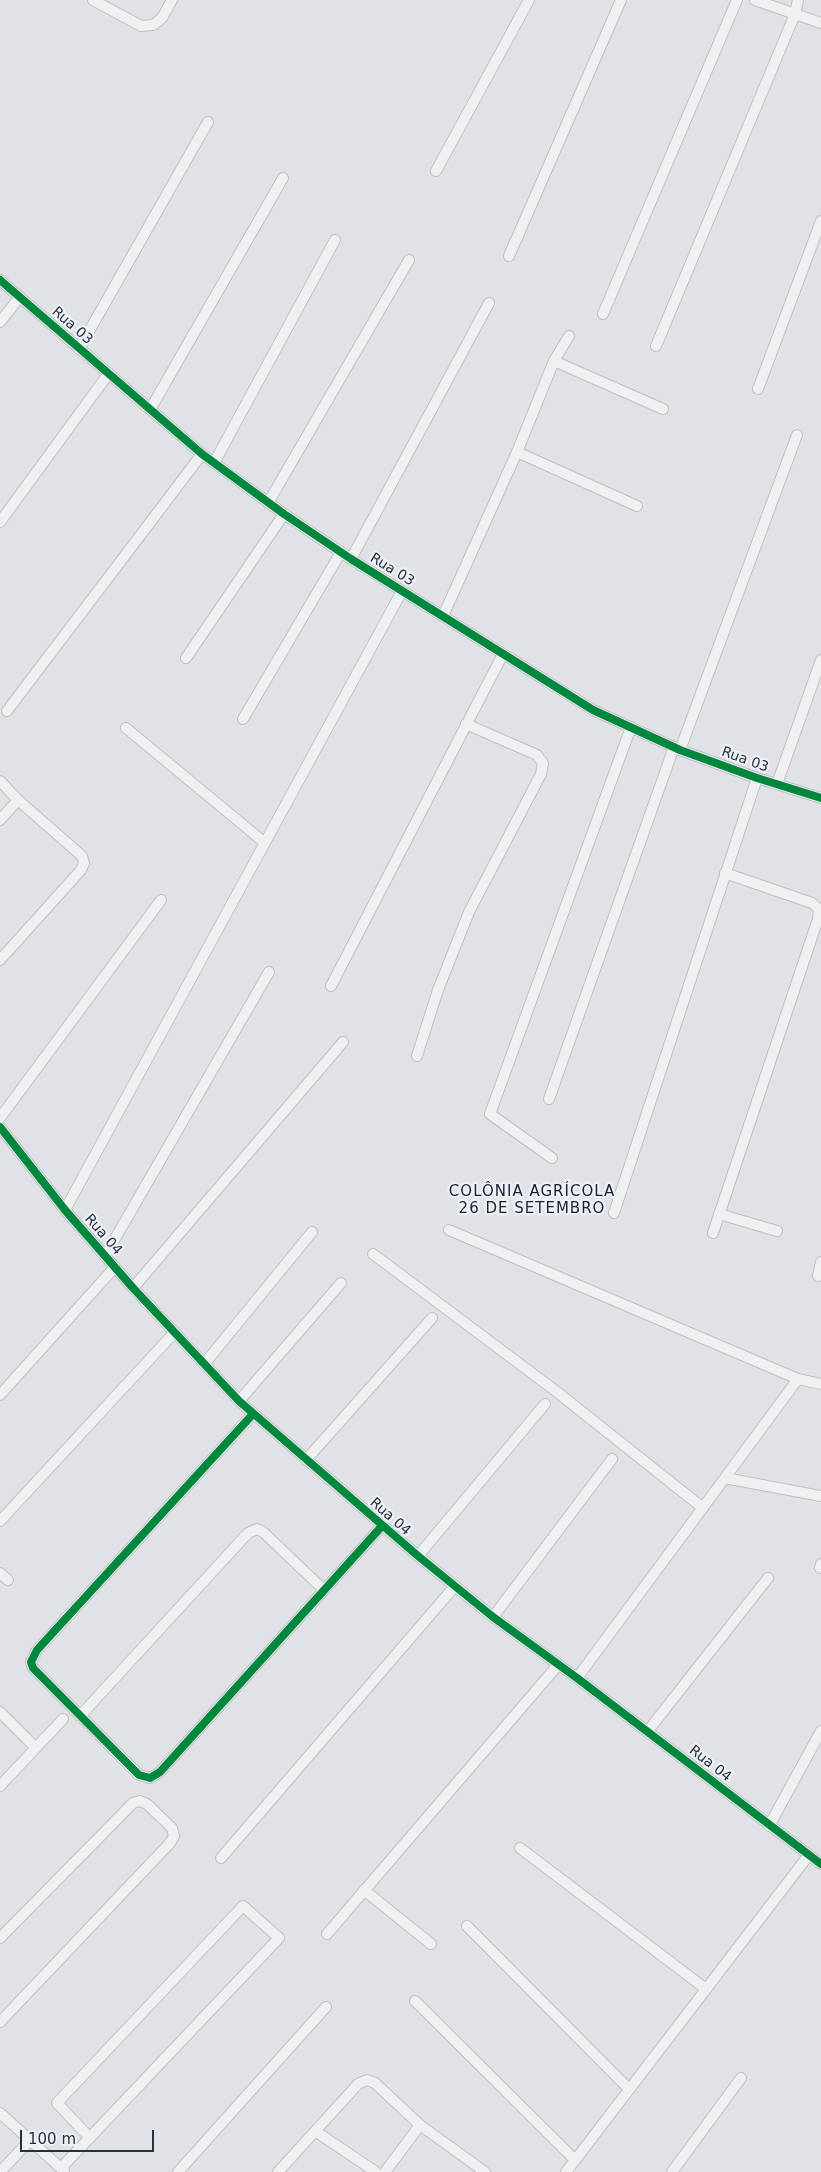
<!DOCTYPE html>
<meta charset="utf-8">
<style>
body{margin:0}
#map{position:relative;width:821px;height:2172px;overflow:hidden;background:#e0e2e5;font-family:"DejaVu Sans",sans-serif}
canvas{display:block}
.scale{position:absolute;left:20px;top:2130px;width:134px;height:22px;box-sizing:border-box;border:2px solid #263140;border-top:0;padding-left:6px;font-size:15px;line-height:18px;white-space:nowrap;color:#263140;-webkit-text-stroke:4px #edf1f6;paint-order:stroke}
</style>
<div id="map">
<canvas width="821" height="2172"></canvas>
<div class="scale">100 m</div>
</div>
<script>
const context = document.querySelector('canvas').getContext('2d');
context.lineJoin = 'round';
const shape = rows => new Path2D(rows.map(r => 'M' + r).join(''));
function trace(path, color, width, dash) { context.strokeStyle = color; context.lineWidth = width; context.lineCap = dash ? 'butt' : 'round'; context.setLineDash(dash || []); context.stroke(path); }
function write(font, color, halo, rows, align = 'center') {
  context.font = font + ' "DejaVu Sans",sans-serif'; context.lineWidth = 4.5; context.setLineDash([]); context.textBaseline = 'middle'; context.strokeStyle = halo; context.fillStyle = color; for (const [text, x, y, turn = 0] of rows) {
    context.save(); context.translate(x, y); context.rotate((+turn || 0) * Math.PI / 180); context.textAlign = isNaN(turn) ? turn : align; if (halo) context.strokeText(text, 0, 0); context.fillText(text, 0, 0); context.restore();
  }
}
const minor = shape([
 [93,0,141,26,153,25,162,18,172,0],
 [755,0,821,23],
 [436,171,529,0],
 [509,256,621,0],
 [0,280,202,454,284,514,351,559,593,710,680,750,757,778,821,798],
 [603,314,737,0],
 [0,322,20,297],
 [656,346,795,14,798,0],
 [79,349,208,122],
 [554,361,663,409],
 [758,389,821,221],
 [151,408,283,178],
 [517,452,637,506],
 [214,463,335,240],
 [268,503,409,260],
 [0,522,109,373],
 [351,559,489,303],
 [443,616,517,452,554,361,569,336],
 [186,658,284,514],
 [7,711,202,454],
 [243,719,341,552],
 [126,728,265,843],
 [680,750,797,435],
 [0,781,18,800,0,820],
 [777,784,821,660],
 [0,960,81,870,84,863,82,856,18,800],
 [331,986,503,654],
 [417,1056,438,990,469,912,541,774,543,763,537,755,466,724],
 [549,1099,674,747],
 [0,1118,161,900],
 [0,1127,65,1210,133,1288,239,1401,418,1556,493,1617,577,1678,821,1864],
 [552,1158,490,1114,631,727],
 [65,1210,402,591],
 [614,1213,757,778],
 [719,1214,777,1231],
 [449,1230,798,1379,821,1384],
 [713,1233,818,919,819,909,812,903,725,873],
 [373,1254,557,1392,703,1508],
 [105,1256,269,972],
 [818,1276,821,1262],
 [133,1288,343,1042],
 [205,1363,312,1232],
 [0,1395,115,1267],
 [239,1401,341,1283],
 [253,1414,37,1650,31,1662,33,1668,139,1775,150,1778,160,1772,382,1526],
 [306,1460,432,1318],
 [725,1478,821,1496],
 [0,1521,175,1332],
 [418,1556,545,1404],
 [820,1568,821,1564],
 [0,1573,8,1580],
 [493,1617,612,1459],
 [577,1678,798,1379],
 [0,1712,36,1748],
 [80,1716,248,1533,257,1529,263,1532,324,1590],
 [647,1732,768,1578],
 [0,1786,63,1719],
 [769,1826,821,1731],
 [520,1848,706,1989],
 [221,1858,455,1586],
 [364,1890,431,1944],
 [467,1926,629,2089],
 [327,1934,558,1665],
 [0,1938,133,1803,140,1801,147,1804,172,1828,174,1836,170,1843,0,2022],
 [415,2001,575,2160],
 [0,2113,64,2171],
 [315,2131,376,2172],
 [61,2168,279,1938,243,1906,57,2103,90,2138],
 [0,2172,30,2140],
 [178,2172,326,2007],
 [278,2172,358,2084,367,2080,375,2083,420,2125,485,2172],
 [385,2172,420,2125],
 [566,2172,808,1856],
 [672,2172,741,2078]
]);
const cycleway = shape([
 [0,280,202,454,284,514,351,559,593,710,680,750,757,778,821,798],
 [0,1127,65,1210,133,1288,239,1401,418,1556,493,1617,577,1678,821,1864],
 [253,1414,37,1650,31,1662,33,1668,139,1775,150,1778,160,1772,382,1526]
]);
const streetNames = [
 ["Rua 03",72,326,41],
 ["Rua 03",392,570,32],
 ["Rua 03",745,760,20],
 ["Rua 04",103,1235,49],
 ["Rua 04",390,1517,41],
 ["Rua 04",710,1764,38]
];
const neighbourhoodNames = [
 ["COLÔNIA AGRÍCOLA",532,1192],
 ["26 DE SETEMBRO",532,1209]
];
trace(minor, '#bec0c3', 12);
trace(minor, '#eff0f2', 10);
trace(cycleway, '#00873e', 8);
write('14px', '#263140', '#edf1f6', streetNames);
context.letterSpacing = '1px';
write('15px', '#182230', '#edf1f6', neighbourhoodNames);
context.letterSpacing = '0px';
</script>
